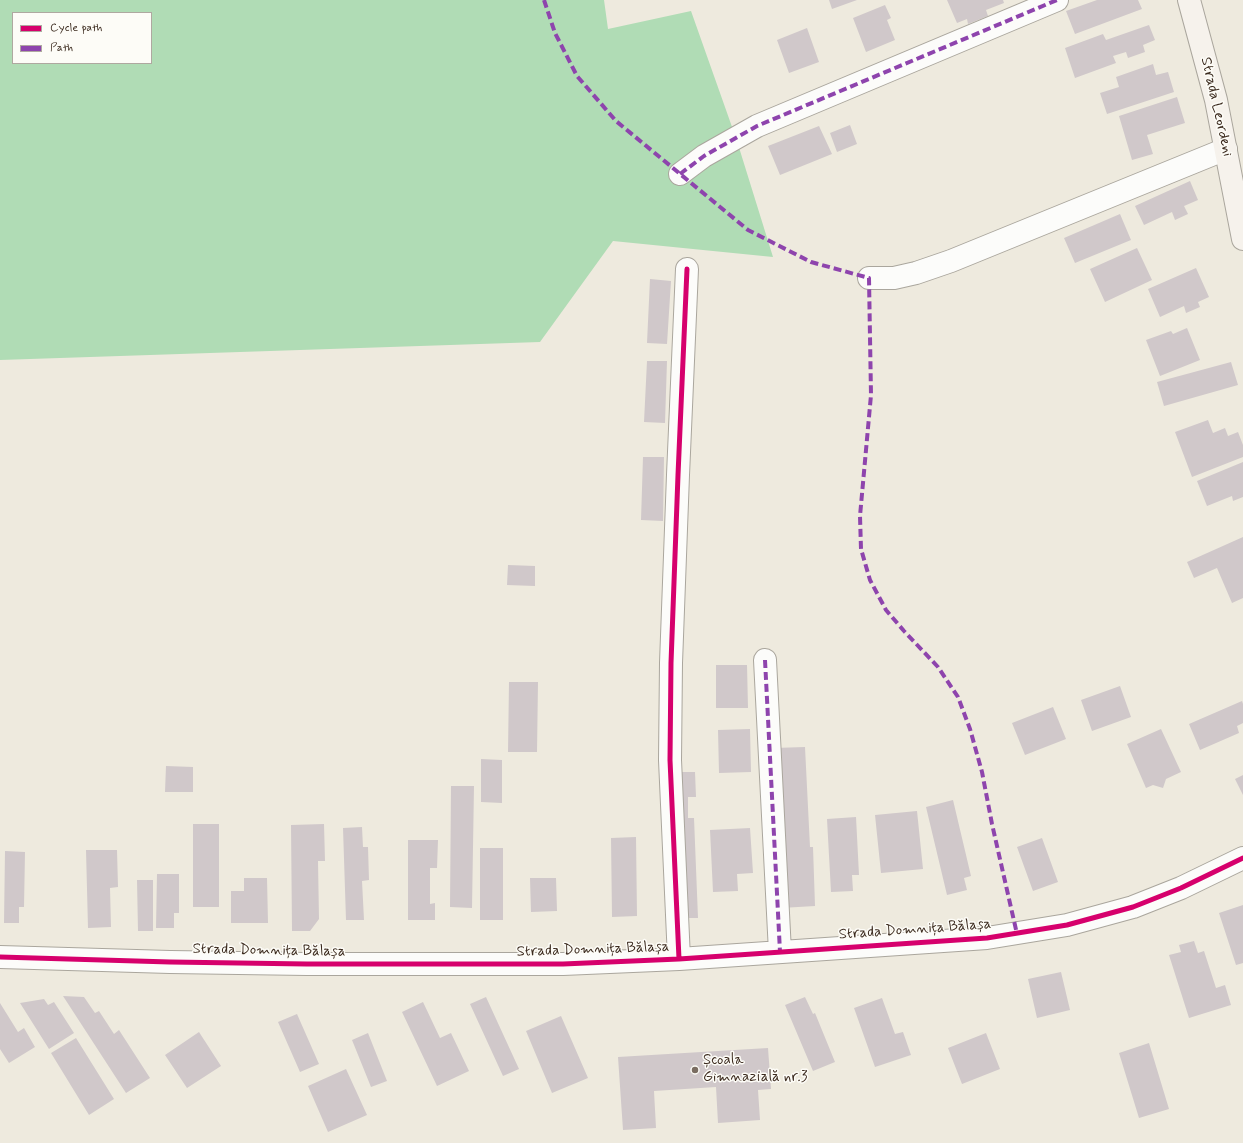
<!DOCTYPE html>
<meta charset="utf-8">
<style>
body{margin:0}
#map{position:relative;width:1243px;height:1143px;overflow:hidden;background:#eeeade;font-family:Mynerve,sans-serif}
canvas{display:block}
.legend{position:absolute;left:12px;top:12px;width:140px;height:52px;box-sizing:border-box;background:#fdfcf7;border:1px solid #afa8a0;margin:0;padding:5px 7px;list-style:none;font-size:12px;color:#3b2a1e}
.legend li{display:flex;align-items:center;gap:8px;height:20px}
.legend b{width:20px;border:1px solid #afa8a0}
</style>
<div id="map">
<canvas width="1243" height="1143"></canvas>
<ul class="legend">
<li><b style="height:5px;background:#d6006c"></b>Cycle path</li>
<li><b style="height:5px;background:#8e44ad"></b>Path</li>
</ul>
</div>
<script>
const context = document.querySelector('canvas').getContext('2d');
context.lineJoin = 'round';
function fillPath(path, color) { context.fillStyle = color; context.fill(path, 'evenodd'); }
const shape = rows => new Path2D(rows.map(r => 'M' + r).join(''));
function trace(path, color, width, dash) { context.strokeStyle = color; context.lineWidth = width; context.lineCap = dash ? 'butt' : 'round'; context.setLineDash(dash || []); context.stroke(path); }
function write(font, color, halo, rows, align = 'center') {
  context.font = font + ' Mynerve,sans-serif'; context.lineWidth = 3; context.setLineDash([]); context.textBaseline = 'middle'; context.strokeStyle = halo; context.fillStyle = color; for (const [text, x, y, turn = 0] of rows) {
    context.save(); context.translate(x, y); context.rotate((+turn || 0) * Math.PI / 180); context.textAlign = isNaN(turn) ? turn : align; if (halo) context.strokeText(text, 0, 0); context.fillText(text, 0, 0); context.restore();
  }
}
const green = shape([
 [0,0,604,0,608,29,691,11,737,141,773,257,613,241,540,342,0,360],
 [13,13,151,13,151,63,13,63]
]);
const building = shape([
 [829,0,857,0,832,9],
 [947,0,1003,0,1004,3,986,10,988,16,968,24,967,19,957,23],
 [1097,0,1138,0,1142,9,1075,34,1066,11],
 [885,5,891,18,887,20,895,40,866,52,853,18],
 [1149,25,1155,40,1143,45,1145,52,1128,58,1126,52,1113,56,1116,63,1075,78,1065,48,1103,34,1106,40],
 [807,28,819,62,789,73,777,40],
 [1153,64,1156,75,1168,72,1174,92,1107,114,1100,93,1119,87,1116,77],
 [1177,97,1185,123,1147,135,1153,154,1132,160,1119,116],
 [850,125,857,144,837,152,830,133],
 [819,126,832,154,780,175,768,146],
 [1190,181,1198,200,1184,206,1188,214,1175,220,1172,212,1144,225,1135,206],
 [1120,214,1131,240,1075,263,1064,238],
 [1137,248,1152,280,1105,302,1090,269],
 [1196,268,1209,297,1198,302,1200,307,1186,313,1184,306,1160,317,1148,289],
 [650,279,671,281,667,344,647,343],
 [1187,328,1200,360,1160,376,1146,340,1171,331,1173,334],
 [647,361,667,361,665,423,644,422],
 [1231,362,1238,385,1164,406,1157,382],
 [1208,420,1213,433,1225,428,1228,436,1238,432,1243,445,1243,457,1192,477,1175,432],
 [643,457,664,457,663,521,641,520],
 [1243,462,1243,497,1233,501,1232,496,1207,506,1197,481],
 [1243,537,1243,598,1232,603,1217,568,1194,578,1187,562],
 [508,565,535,566,535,586,507,585],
 [716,665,747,665,748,708,716,708],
 [509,682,538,682,537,752,508,752],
 [1120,686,1131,717,1092,731,1081,700],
 [1242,701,1243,704,1243,723,1237,726,1239,733,1200,750,1189,724],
 [1053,707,1066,739,1025,755,1012,723],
 [750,729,751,772,719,773,718,730],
 [1161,729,1181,772,1166,779,1163,788,1153,785,1146,788,1127,744],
 [805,747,810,847,813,847,815,906,781,908,774,748],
 [481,759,502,760,502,803,481,802],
 [166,766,193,767,193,792,165,792],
 [676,772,695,772,696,797,688,797,688,818,694,818,698,918,680,918],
 [1243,775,1243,795,1235,779],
 [451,786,474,786,472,908,450,907],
 [953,800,971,876,964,878,967,890,947,895,926,807],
 [917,811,923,869,881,873,875,815],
 [856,817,859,875,852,875,853,891,831,892,827,819],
 [193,824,219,824,219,907,193,907],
 [324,824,325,861,318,861,319,919,310,931,292,931,291,825],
 [362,827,363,847,368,847,369,880,362,881,364,920,346,920,343,828],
 [750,828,753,873,737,874,738,891,713,892,710,830],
 [636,837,637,916,612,917,611,838],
 [1042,838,1058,882,1033,891,1017,847],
 [408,840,438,840,437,868,430,868,430,904,435,903,435,920,408,920],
 [480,848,503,848,503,920,480,920],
 [86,850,117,850,118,887,110,888,111,927,88,928],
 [5,851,25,852,24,907,19,907,19,923,4,923],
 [157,874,179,874,179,913,174,913,174,928,156,928],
 [244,878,267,878,268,923,231,923,231,891,244,891],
 [530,878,556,878,557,911,531,912],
 [137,880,153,880,153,931,138,931],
 [1243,905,1243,963,1236,965,1219,913],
 [1194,941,1198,953,1204,951,1216,988,1225,985,1231,1005,1189,1018,1169,955,1181,952,1179,945],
 [1061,972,1070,1010,1037,1018,1028,979],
 [63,996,84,997,95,1013,99,1011,114,1034,119,1030,150,1078,126,1093],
 [486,997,519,1069,503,1076,470,1004],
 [805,997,813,1014,815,1013,835,1062,813,1071,785,1005],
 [882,998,895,1034,903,1032,911,1055,875,1067,854,1008],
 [44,999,48,1005,54,1002,74,1033,49,1049,20,1003],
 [423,1002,440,1038,451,1033,469,1071,437,1086,402,1012],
 [0,1003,18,1032,24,1028,35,1047,9,1063,0,1049],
 [297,1014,319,1064,300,1072,278,1022],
 [561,1016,588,1078,552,1093,526,1031],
 [199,1032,221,1066,187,1088,165,1055],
 [368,1033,387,1081,371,1087,352,1040],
 [986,1033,1000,1069,962,1084,948,1048],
 [76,1038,114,1099,89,1115,51,1053],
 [1149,1043,1169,1109,1139,1118,1119,1053],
 [768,1048,771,1089,758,1090,760,1120,718,1123,716,1087,654,1091,656,1128,623,1130,618,1057],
 [346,1069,367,1115,328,1132,308,1086]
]);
const street = shape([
 [680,174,704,156,757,126,1057,0],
 [869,278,894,278,916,273,951,261,1226,149],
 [765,660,780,952],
 [0,957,170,962,307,964,563,964,679,959,987,938,1067,925,1133,907,1181,888,1243,858],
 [679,959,670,760,671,663,678,475,687,269]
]);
const secondary = shape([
 [1189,0,1216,100,1243,239]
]);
const quiet = shape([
 [544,0,555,33,577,76,616,121,748,230,811,262,869,278,871,395,860,516,861,549,870,580,886,610,904,631,938,667,958,697,970,729,982,772,992,824,1017,934],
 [680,174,704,156,757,126,1057,0],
 [765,660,780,952]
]);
const cycleway = shape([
 [0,957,170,962,307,964,563,964,679,959,987,938,1067,925,1133,907,1181,888,1243,858],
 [679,959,670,760,671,663,678,475,687,269]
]);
const markers = [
 [695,1070,4,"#7a6d61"]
];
const streetNames = [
 ["Strada Leordeni",1216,107,77],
 ["Strada Domnița Bălașa",915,930,-4],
 ["Strada Domnița Bălașa",593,950,-2],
 ["Strada Domnița Bălașa",269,951,1]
];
const poiNames = [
 ["Școala",703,1061],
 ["Gimnazială nr.3",703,1078]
];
fillPath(green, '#b0dcb5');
fillPath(building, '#d0c8ca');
trace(street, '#aaa69d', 24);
trace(secondary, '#aaa69d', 24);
trace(street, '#fcfcfa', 22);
trace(secondary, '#f6f2ec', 22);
trace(quiet, '#8e44ad', 4, [8, 4]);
trace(cycleway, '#d6006c', 5);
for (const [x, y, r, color] of markers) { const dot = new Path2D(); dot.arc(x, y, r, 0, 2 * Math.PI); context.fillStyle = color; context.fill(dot); trace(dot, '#fdfcf7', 1.5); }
write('15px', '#3b2a1e', '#fdfcf7', streetNames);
write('15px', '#3b2a1e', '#fdfcf7', poiNames, 'left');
</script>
